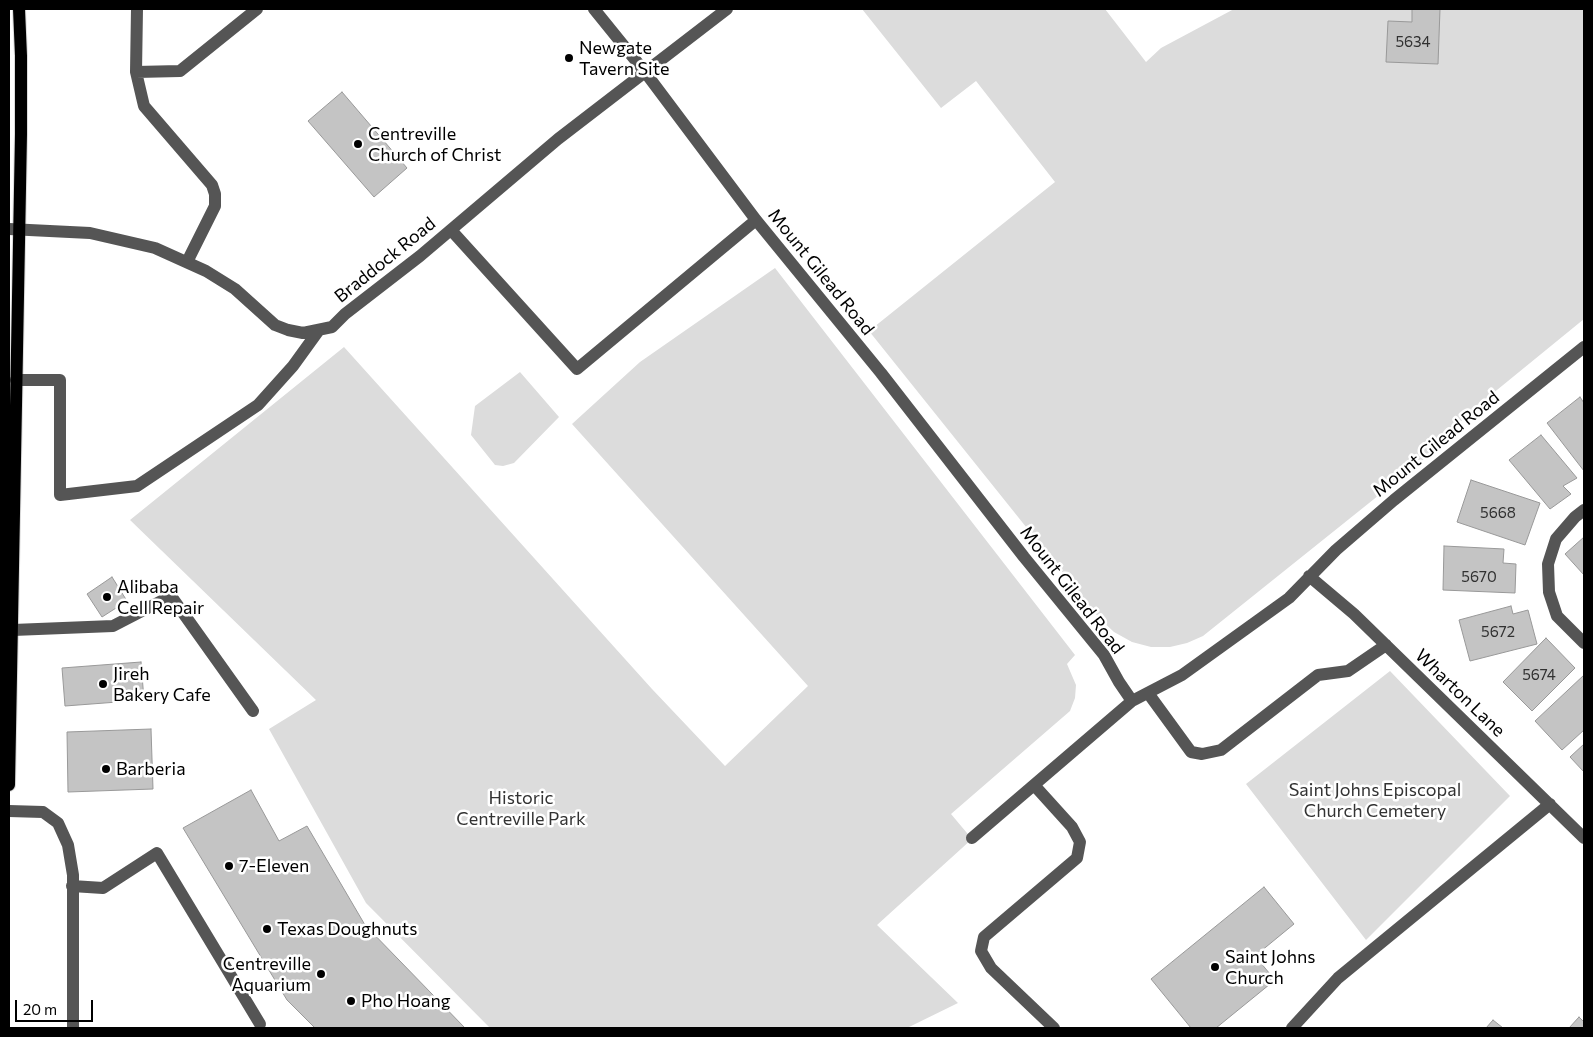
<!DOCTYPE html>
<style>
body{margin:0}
#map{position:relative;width:1593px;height:1037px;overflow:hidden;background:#fff;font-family:Commissioner,sans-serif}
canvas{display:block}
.frame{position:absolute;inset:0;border:10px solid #000;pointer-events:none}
.scale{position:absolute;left:15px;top:1000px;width:78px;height:22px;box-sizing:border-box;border:2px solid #000;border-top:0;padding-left:6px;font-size:15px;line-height:18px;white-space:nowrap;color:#000;-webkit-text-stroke:4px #fff;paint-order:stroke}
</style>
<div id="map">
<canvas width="1593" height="1037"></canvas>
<div class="frame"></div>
<div class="scale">20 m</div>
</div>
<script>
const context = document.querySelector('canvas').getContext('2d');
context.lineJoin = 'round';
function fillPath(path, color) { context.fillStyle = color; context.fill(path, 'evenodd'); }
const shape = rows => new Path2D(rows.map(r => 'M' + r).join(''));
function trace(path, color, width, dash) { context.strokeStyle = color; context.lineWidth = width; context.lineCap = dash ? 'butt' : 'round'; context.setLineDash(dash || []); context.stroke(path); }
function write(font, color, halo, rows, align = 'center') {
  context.font = font + ' Commissioner,sans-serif'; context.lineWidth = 5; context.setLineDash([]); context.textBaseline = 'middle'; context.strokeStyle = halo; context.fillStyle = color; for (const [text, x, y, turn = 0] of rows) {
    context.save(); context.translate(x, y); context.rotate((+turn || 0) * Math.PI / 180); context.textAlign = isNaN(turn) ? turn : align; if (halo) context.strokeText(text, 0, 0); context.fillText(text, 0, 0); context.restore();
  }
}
const green = shape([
 [862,9,1105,9,1146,62,1161,48,1234,9,1584,9,1584,319,1470,412,1429,455,1203,636,1187,643,1170,647,1151,647,1132,642,1114,632,1099,618,869,331,1055,182,976,81,941,108],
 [775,268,1075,655,1067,664,1076,685,1075,698,1070,711,951,814,972,839,877,925,958,1003,907,1028,490,1028,366,903,269,729,316,700,130,520,344,347,652,689,725,766,808,686,572,424,640,362],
 [520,372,559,417,514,463,503,466,495,465,471,435,475,406],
 [1390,671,1510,796,1366,940,1246,784]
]);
const building = shape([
 [1412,9,1440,9,1438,64,1386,62,1388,21,1412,22,1412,9],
 [342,92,407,168,374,197,308,121,342,92],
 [1580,397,1584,403,1584,471,1547,423,1580,397],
 [1541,435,1577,478,1563,486,1571,494,1550,509,1509,460,1541,435],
 [1471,480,1540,503,1525,545,1457,522,1471,480],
 [1584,537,1584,575,1565,554,1584,537],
 [1444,546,1504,549,1503,563,1516,564,1515,593,1443,590,1444,546],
 [112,577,127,601,102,617,87,594,112,577],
 [1511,606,1513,614,1528,610,1537,644,1470,661,1459,620,1511,606],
 [1546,638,1575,668,1532,711,1503,682,1546,638],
 [141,662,144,700,65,706,62,668,141,662],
 [1584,675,1584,730,1562,750,1535,721,1584,675],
 [151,729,153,789,68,792,67,732,151,729],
 [1584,744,1584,772,1570,757,1584,744],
 [251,790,279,841,307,826,365,925,465,1028,315,1028,287,1000,183,828,251,790],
 [1264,887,1294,924,1255,956,1275,980,1216,1028,1191,1028,1151,979,1264,887],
 [1579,1017,1584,1022,1584,1028,1569,1028,1579,1017],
 [1493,1020,1503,1028,1486,1028,1493,1020]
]);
const minor = shape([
 [137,9,136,72,144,106,212,185,215,194,215,206,187,262],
 [594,9,645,72,756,220,881,373,1024,557,1104,655,1119,682,1132,701],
 [136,72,180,71,257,9],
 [9,229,90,233,155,248,206,271,235,289,275,325,288,330,303,333,332,327,345,314,420,256,558,139,727,9],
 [451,230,577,369,756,220],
 [16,380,60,380,60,495,137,486,258,405,293,366,319,330],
 [1584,510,1575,517,1556,539,1548,564,1549,592,1557,616,1584,643],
 [1309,576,1354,614,1584,838],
 [13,630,113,626,171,596,253,711],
 [1148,693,1191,752,1202,754,1221,750,1318,675,1348,671,1386,645],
 [1034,785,1072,827,1080,842,1077,858,984,937,981,951,991,968,1054,1028],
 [9,811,43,812,58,823,68,845,73,875,73,1028],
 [972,838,1132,701,1182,675,1289,598,1336,550,1394,500,1584,347],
 [72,886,103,888,157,853,260,1024],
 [1292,1028,1338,978,1550,804]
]);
const major = shape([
 [9,785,21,134,21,56,19,9]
]);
const markers = [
 [569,58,5,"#000"],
 [358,144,5,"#000"],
 [107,597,5,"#000"],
 [103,684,5,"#000"],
 [106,769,5,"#000"],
 [229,866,5,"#000"],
 [267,929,5,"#000"],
 [1215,967,5,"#000"],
 [321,974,5,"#000"],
 [351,1001,5,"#000"]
];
const numberNames = [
 ["5634",1413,42],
 ["5668",1498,513],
 ["5670",1479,577],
 ["5672",1498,632],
 ["5674",1539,675]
];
const poiNames = [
 ["Newgate",579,48],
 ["Tavern Site",579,69],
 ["Centreville",368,134],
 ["Church of Christ",368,155],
 ["Alibaba",117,587],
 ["Cell Repair",117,608],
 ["Jireh",113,674],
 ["Bakery Cafe",113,695],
 ["Barberia",116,769],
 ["7-Eleven",239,866],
 ["Texas Doughnuts",277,929],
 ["Saint Johns",1225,957],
 ["Church",1225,978],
 ["Centreville",311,964,"right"],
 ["Aquarium",311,985,"right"],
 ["Pho Hoang",361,1001]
];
const streetNames = [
 ["Braddock Road",385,260,-39],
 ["Mount Gilead Road",821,272,51],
 ["Mount Gilead Road",1436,444,-39],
 ["Mount Gilead Road",1072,590,52],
 ["Wharton Lane",1460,693,44]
];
const parkNames = [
 ["Saint Johns Episcopal",1375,790],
 ["Church Cemetery",1375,811],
 ["Historic",521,798],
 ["Centreville Park",521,819]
];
fillPath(green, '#dcdcdc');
fillPath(building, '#c4c4c4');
trace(building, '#999', 1);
trace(major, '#dbdbdb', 14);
trace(minor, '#555', 12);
trace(major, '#000', 12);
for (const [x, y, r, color] of markers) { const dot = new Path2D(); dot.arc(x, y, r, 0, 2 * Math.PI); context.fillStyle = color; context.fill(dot); trace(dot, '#fff', 2); }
write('15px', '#313131', null, numberNames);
write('18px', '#000', '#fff', poiNames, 'left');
write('18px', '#000', '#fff', streetNames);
write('18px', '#333', '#fff', parkNames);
</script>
